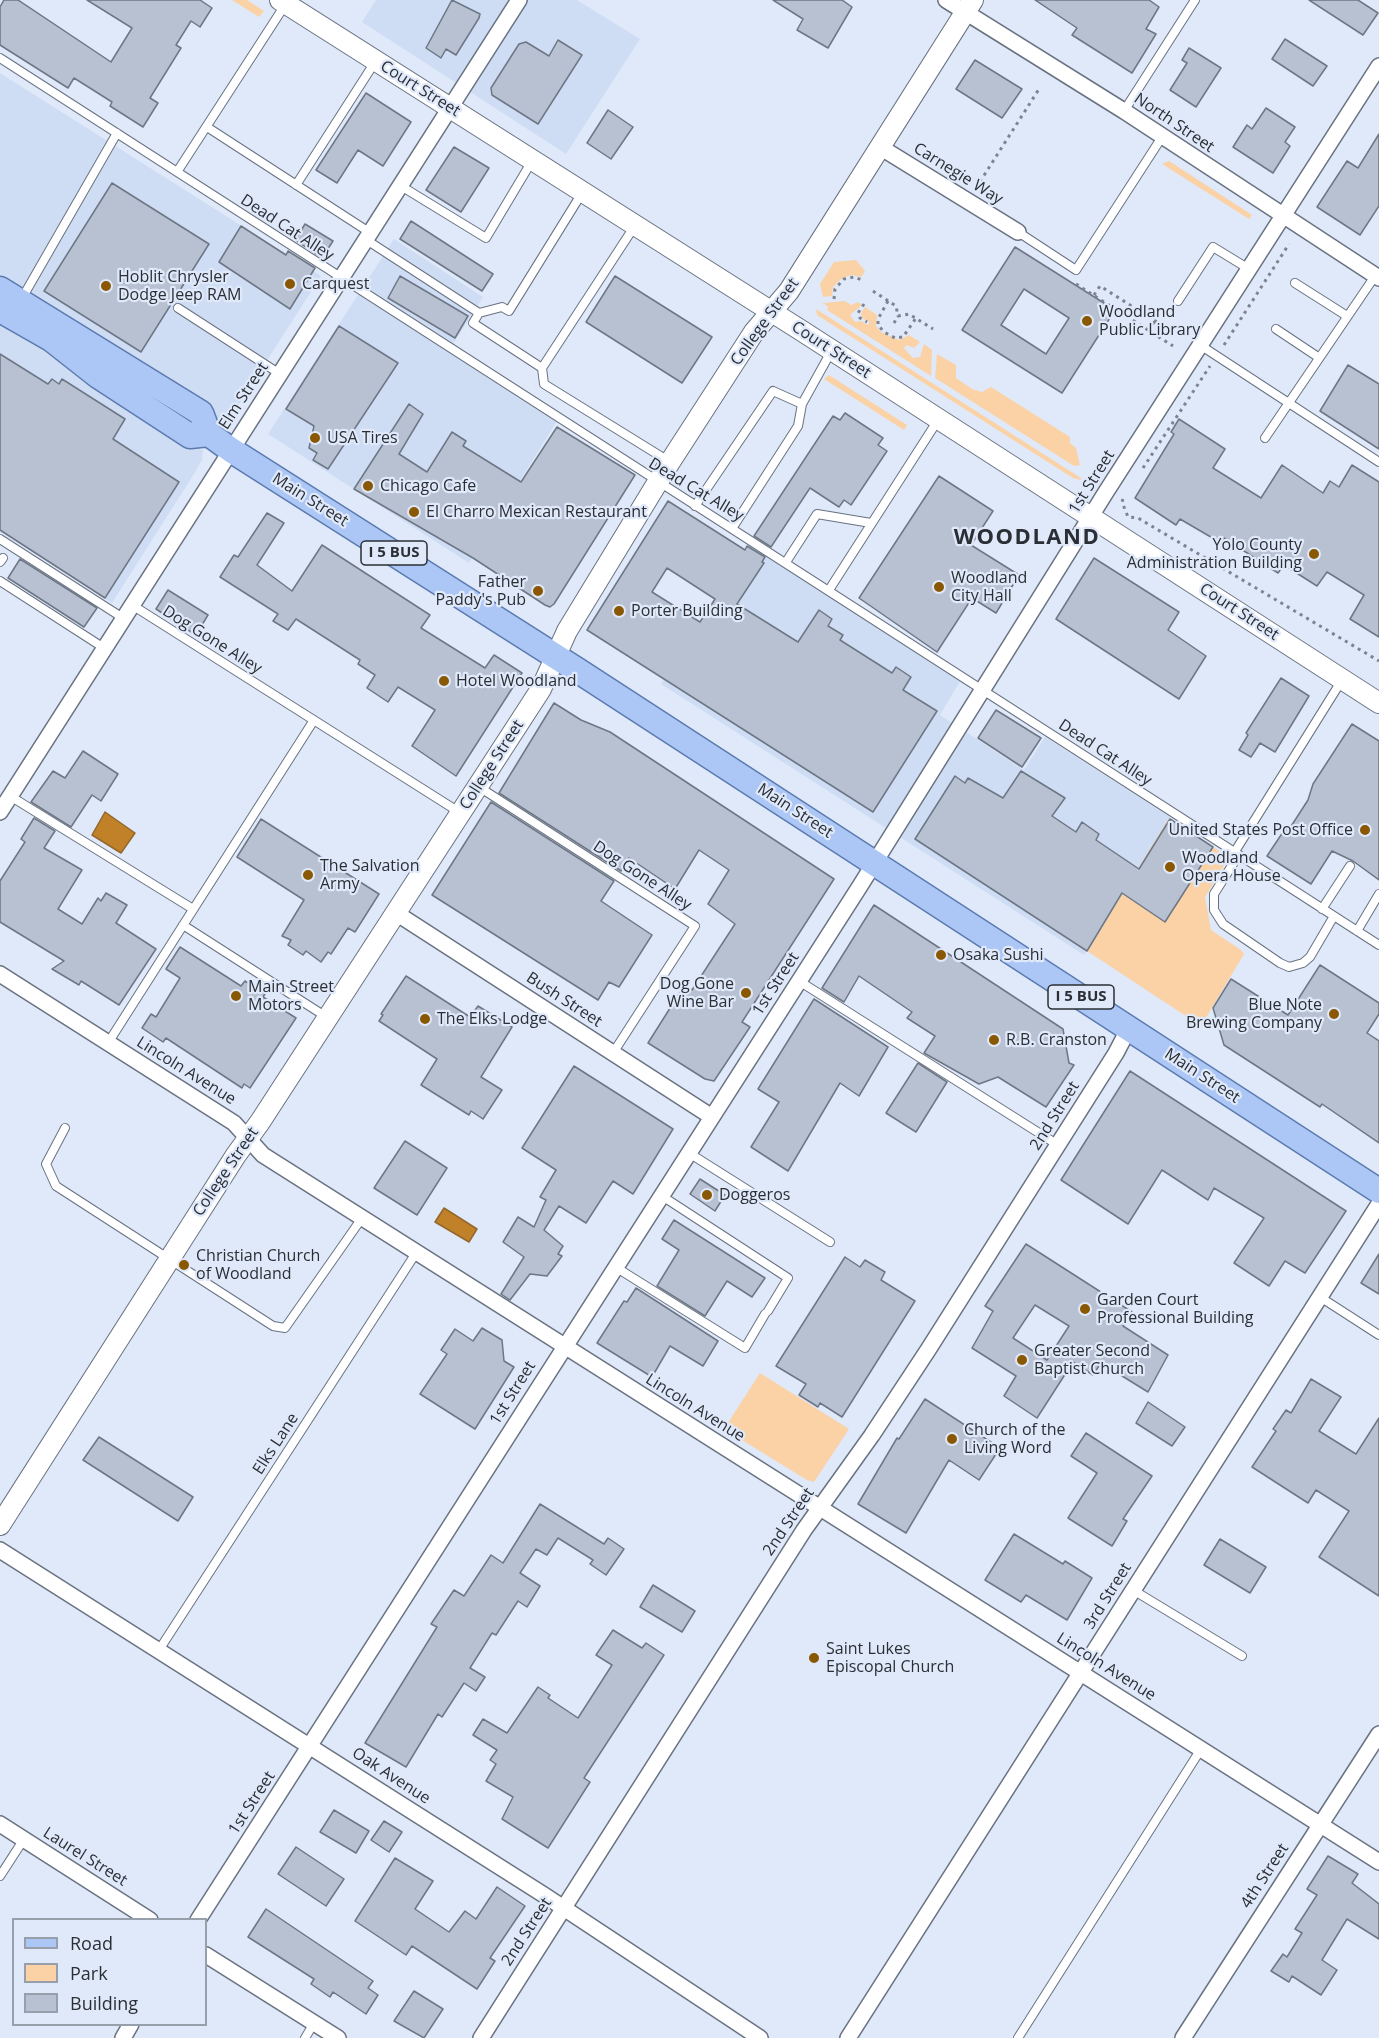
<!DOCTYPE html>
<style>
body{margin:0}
#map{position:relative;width:1379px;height:2038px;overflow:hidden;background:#dfe9fa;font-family:"Open Sans",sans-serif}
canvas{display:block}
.legend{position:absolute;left:12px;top:1918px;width:195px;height:108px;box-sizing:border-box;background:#dfe9fa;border:2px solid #979fab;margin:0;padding:8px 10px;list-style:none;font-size:18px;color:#2b2f35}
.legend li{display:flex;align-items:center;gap:12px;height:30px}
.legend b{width:30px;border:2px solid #979fab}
</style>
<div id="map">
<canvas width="1379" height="2038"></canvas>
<ul class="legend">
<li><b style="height:8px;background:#acc7f6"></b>Road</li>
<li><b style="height:16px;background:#fad2a6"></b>Park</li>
<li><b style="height:16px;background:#b7c1d1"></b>Building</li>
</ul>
</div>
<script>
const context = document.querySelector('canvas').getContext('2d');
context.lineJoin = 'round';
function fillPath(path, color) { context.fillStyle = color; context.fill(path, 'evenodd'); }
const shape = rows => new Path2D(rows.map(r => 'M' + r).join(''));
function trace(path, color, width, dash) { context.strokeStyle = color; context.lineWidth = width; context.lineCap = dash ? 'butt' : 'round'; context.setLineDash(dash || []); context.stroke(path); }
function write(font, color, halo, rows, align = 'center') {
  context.font = font + ' "Open Sans",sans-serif'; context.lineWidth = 4.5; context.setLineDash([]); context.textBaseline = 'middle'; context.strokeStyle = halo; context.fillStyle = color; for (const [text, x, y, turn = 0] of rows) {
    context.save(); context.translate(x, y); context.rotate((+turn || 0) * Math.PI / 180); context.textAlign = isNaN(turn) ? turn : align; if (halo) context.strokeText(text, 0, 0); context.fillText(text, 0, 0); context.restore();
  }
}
const built = shape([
 [376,0,577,0,640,39,566,154,362,22],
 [0,73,321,276,231,417,219,419,213,416,0,277],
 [394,239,483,297,448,352,557,421,469,563,268,434],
 [0,321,13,326,203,451,202,460,194,474,112,603,0,532],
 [749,545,962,678,940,715,1024,770,1045,737,1170,817,1084,955,661,684]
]);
const green = shape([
 [232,0,247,0,264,11,259,17],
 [1169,161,1252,215,1249,219,1162,164],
 [856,260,865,271,861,277,851,275,841,279,833,287,832,296,823,297,820,284,834,262],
 [845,301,851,305,858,302,862,305,850,315,855,322,861,321,868,325,870,322,862,318,861,313,865,307,877,315,876,326,881,332,899,340,909,335,920,342,914,348,906,345,904,348,913,358,920,357,924,344,932,350,931,376,827,310,828,307,823,303],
 [816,309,1081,478,1081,480,1073,478,817,315],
 [937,354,956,365,956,378,972,389,982,392,991,387,1070,437,1070,443,1076,448,1080,465,1074,466,935,378],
 [829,375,907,425,904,430,824,379],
 [1169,818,1222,853,1226,862,1205,897,1211,930,1241,950,1244,954,1201,1026,1087,951],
 [760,1373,849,1429,814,1482,807,1480,724,1429]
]);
const water = shape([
 [105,812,135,833,121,853,92,835,105,812],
 [444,1208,477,1229,469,1242,435,1222,444,1208]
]);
const building = shape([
 [4,0,18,0,111,62,132,28,87,0,200,0,212,8,200,27,191,21,176,45,181,48,150,98,158,103,143,127,110,106,112,102,74,78,68,88,0,45,0,7,4,0],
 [452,0,480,14,479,18,456,55,446,49,441,58,426,48,452,0],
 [773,0,842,0,852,7,828,48,797,30,803,19,773,0],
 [1035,0,1149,0,1159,7,1146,29,1156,34,1132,73,1072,35,1077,28,1035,0],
 [1309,0,1358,0,1378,13,1363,35,1309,0],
 [1285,39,1327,66,1313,86,1272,59,1285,39],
 [558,40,582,55,538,124,492,95,491,88,519,44,526,42,549,56,558,40],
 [1189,48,1221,68,1196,107,1170,90,1187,63,1182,60,1189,48],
 [975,60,1022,89,1002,118,956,89,975,60],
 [366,93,411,122,383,166,358,150,337,183,316,170,366,93],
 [1266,108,1295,127,1285,142,1290,146,1273,173,1233,147,1247,125,1252,129,1266,108],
 [608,110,633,127,611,159,587,143,608,110],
 [1379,134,1379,206,1360,235,1317,207,1347,161,1358,168,1379,134],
 [454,147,489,168,461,212,426,190,454,147],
 [112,183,209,244,141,352,44,291,112,183],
 [411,221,493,274,482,291,400,239,411,221],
 [305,224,333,241,322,258,295,240,305,224],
 [241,226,286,255,288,251,315,268,290,309,219,262,241,226],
 [1015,247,1115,310,1062,393,962,330,1015,247],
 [1024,289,1069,318,1046,354,1001,325,1024,289],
 [400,276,468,316,455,338,388,298,400,276],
 [615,276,712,337,682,383,586,322,615,276],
 [339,326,398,363,328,469,313,460,317,453,309,448,314,426,286,409,339,326],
 [0,354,48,384,52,379,59,384,62,379,125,419,113,439,179,482,105,598,0,530,0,354],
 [1348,365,1379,384,1379,449,1320,411,1348,365],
 [409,404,423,414,399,454,427,472,452,432,466,441,463,446,521,482,557,427,635,475,554,604,550,607,545,605,473,558,354,489,409,404],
 [845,413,883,438,878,445,887,451,851,505,844,500,839,507,810,488,771,547,754,536,833,416,840,420,845,413],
 [1179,419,1225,449,1213,468,1261,498,1282,465,1323,493,1330,481,1339,487,1352,465,1379,482,1379,637,1350,619,1364,595,1327,572,1317,586,1284,565,1278,573,1224,538,1221,543,1180,519,1176,525,1135,498,1174,434,1171,432,1179,419],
 [939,476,993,511,971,545,1019,575,996,613,972,598,937,652,859,598,939,476],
 [668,501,745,550,747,546,765,557,762,562,764,563,737,604,798,642,819,610,832,619,828,626,843,635,840,640,892,673,896,667,911,677,903,690,937,711,873,812,587,630,668,501],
 [667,568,715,599,700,622,652,592,667,568],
 [267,513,284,523,257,565,292,591,322,545,430,615,421,628,485,668,494,655,522,673,456,776,412,746,435,710,398,687,388,702,367,688,375,675,358,664,360,660,296,619,288,630,273,621,278,614,220,577,234,555,238,557,267,513],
 [1094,558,1179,612,1168,630,1206,656,1179,699,1056,619,1094,558],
 [20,559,97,608,84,627,8,578,20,559],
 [168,590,208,615,196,635,156,609,168,590],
 [1281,678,1309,696,1275,752,1260,743,1251,757,1239,750,1248,735,1246,733,1281,678],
 [554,703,581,720,610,732,834,879,742,1022,750,1027,714,1081,705,1079,648,1043,684,986,692,990,735,924,708,904,729,870,699,850,675,889,629,858,621,871,499,793,554,703],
 [996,710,1041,738,1022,767,978,738,996,710],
 [1352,724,1379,741,1379,880,1353,861,1332,851,1311,884,1267,856,1285,829,1288,831,1308,800,1313,784,1352,724],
 [83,751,118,774,101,801,92,795,71,827,31,802,53,771,65,778,83,751],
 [1021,771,1065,798,1052,816,1076,832,1082,822,1099,834,1096,840,1139,869,1170,819,1213,847,1165,922,1122,893,1087,951,915,839,955,776,965,783,968,778,1003,798,1021,771],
 [491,802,614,881,601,901,652,935,619,987,609,982,598,1000,432,895,491,802],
 [34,818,55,831,44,848,82,870,58,909,82,924,98,898,101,901,106,893,127,905,116,923,156,949,119,1005,81,981,79,985,52,969,64,961,0,922,0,881,25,842,21,839,34,818],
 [261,819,379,894,355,932,348,928,331,954,328,952,321,962,306,951,303,955,288,945,291,940,282,936,304,900,237,857,261,819],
 [874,905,1063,1029,1069,1063,1074,1065,1046,1107,998,1077,979,1084,924,1053,935,1036,907,1018,912,1012,859,976,844,1002,822,988,874,905],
 [180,947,241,986,245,981,265,994,263,997,296,1018,250,1088,244,1084,242,1088,166,1038,163,1042,142,1028,151,1014,156,1017,180,978,166,969,180,947],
 [1320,965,1379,1003,1379,1014,1367,1033,1379,1041,1379,1143,1322,1104,1320,1107,1224,1045,1213,1008,1231,979,1288,1015,1320,965],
 [406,976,470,1017,478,1006,512,1027,481,1077,502,1090,483,1119,471,1111,469,1115,421,1085,437,1059,379,1021,383,1015,381,1014,406,976],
 [814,999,888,1047,859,1096,840,1083,788,1171,751,1147,779,1102,758,1089,814,999],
 [918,1063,947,1082,916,1132,886,1113,918,1063],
 [574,1066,673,1129,633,1194,613,1181,586,1223,559,1206,544,1230,563,1246,558,1254,562,1256,547,1276,530,1274,510,1300,501,1294,524,1257,503,1242,518,1217,534,1227,546,1200,540,1197,556,1170,522,1148,574,1066],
 [1130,1071,1346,1211,1305,1273,1285,1261,1269,1286,1234,1263,1264,1218,1214,1188,1208,1200,1162,1170,1128,1224,1061,1180,1130,1071],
 [405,1141,447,1168,417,1215,374,1188,405,1141],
 [700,1179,725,1195,715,1211,690,1194,700,1179],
 [674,1220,765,1278,752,1297,727,1281,705,1316,657,1286,679,1250,662,1239,674,1220],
 [1026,1244,1132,1312,1123,1326,1168,1355,1148,1392,1101,1363,1093,1375,1073,1362,1037,1418,1004,1396,1016,1376,972,1348,993,1311,985,1306,1026,1244],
 [1035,1305,1069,1326,1047,1360,1013,1338,1035,1305],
 [1379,1254,1379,1294,1361,1283,1379,1254],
 [845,1257,860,1267,865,1260,885,1272,881,1280,915,1301,842,1417,820,1403,818,1407,799,1395,806,1384,776,1366,845,1257],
 [636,1288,718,1341,703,1366,670,1346,652,1377,597,1343,624,1301,627,1302,636,1288],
 [482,1328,502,1340,504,1361,514,1367,475,1429,420,1394,447,1354,441,1350,455,1329,473,1341,482,1328],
 [1311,1379,1341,1397,1319,1431,1356,1454,1379,1418,1379,1596,1319,1557,1349,1511,1316,1490,1308,1503,1252,1467,1276,1431,1273,1429,1286,1410,1291,1413,1311,1379],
 [925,1399,1000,1448,979,1480,949,1460,906,1533,858,1504,897,1438,899,1439,925,1399],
 [1148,1402,1185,1427,1172,1446,1136,1423,1148,1402],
 [1086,1433,1152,1476,1123,1519,1127,1521,1112,1546,1068,1518,1097,1473,1071,1456,1086,1433],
 [99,1437,193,1497,178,1521,83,1460,99,1437],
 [540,1504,604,1544,608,1538,624,1549,606,1575,590,1564,593,1560,558,1538,547,1555,536,1549,520,1573,540,1586,527,1607,518,1601,496,1635,492,1633,470,1668,485,1677,476,1691,464,1683,442,1717,438,1714,406,1767,365,1743,437,1627,431,1624,454,1590,464,1596,491,1555,503,1563,540,1504],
 [1014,1534,1063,1564,1065,1561,1092,1578,1067,1620,1026,1595,1021,1602,985,1580,1014,1534],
 [1220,1539,1266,1567,1250,1593,1204,1565,1220,1539],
 [653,1585,695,1611,682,1632,640,1607,653,1585],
 [613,1630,642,1648,646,1643,664,1655,584,1778,590,1782,548,1848,502,1819,513,1797,486,1781,496,1764,490,1760,497,1750,473,1735,483,1719,507,1733,538,1687,550,1695,548,1698,578,1718,612,1665,596,1655,613,1630],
 [334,1810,369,1831,356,1853,320,1832,334,1810],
 [384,1821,402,1832,389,1852,371,1840,384,1821],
 [296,1847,344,1879,326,1906,278,1874,296,1847],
 [1328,1856,1358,1874,1352,1883,1379,1904,1379,1939,1347,1919,1322,1960,1337,1970,1321,1995,1292,1976,1289,1982,1271,1971,1283,1954,1287,1957,1302,1933,1295,1929,1317,1895,1307,1889,1328,1856],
 [395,1858,433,1881,415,1909,449,1932,465,1911,476,1919,497,1887,525,1906,490,1958,495,1961,477,1989,412,1946,406,1955,355,1921,395,1858],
 [266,1909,373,1981,368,1988,378,1995,366,2014,333,1992,330,1997,311,1984,314,1979,248,1937,266,1909],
 [414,1991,443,2009,424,2038,394,2021,414,1991]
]);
const path = shape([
 [976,188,1039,89],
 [1076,284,1173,346],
 [873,291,896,306,898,316,909,314,933,329],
 [1094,295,1100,286,1171,331],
 [834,299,835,289,844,279,854,277,862,280],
 [888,301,878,319,878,325,884,332,895,338,903,337,916,318],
 [864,304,858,313,860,318,867,322],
 [894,323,898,316],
 [1148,330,1155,321],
 [1224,345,1289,244],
 [1143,468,1210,366],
 [1123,499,1122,502,1128,517,1138,518,1379,661]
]);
const service = shape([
 [0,58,1379,945],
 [1124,111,1195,0],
 [207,127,369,232],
 [177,172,285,5],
 [296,185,375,62],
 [401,186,486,238,532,161],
 [634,227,542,368,544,384,670,462],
 [1018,232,1076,270,1162,137],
 [365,239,479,313],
 [1295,283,1347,316],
 [21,300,117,133],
 [1178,301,1213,247,1249,269],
 [178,308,280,374],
 [1276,329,1318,357],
 [1200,345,1379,462],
 [542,368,473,323,479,313,502,307,509,311,582,193],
 [1265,438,1375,276],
 [695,506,773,391,802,404],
 [733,527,798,426,802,404,832,350],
 [0,539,123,618],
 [0,562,3,558],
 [786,562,817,514,871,523],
 [0,581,104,648],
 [829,590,938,420],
 [132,605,459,812],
 [479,787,695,926,613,1053],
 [10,796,193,909],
 [1234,853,1342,680],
 [1238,856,1214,894,1214,910,1223,924,1280,963,1289,967,1303,963,1310,957,1334,916],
 [1322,909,1350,866],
 [183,925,328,1018],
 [1357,931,1379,894],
 [799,981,1058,1145],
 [108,1043,314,720],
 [65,1128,46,1164,56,1186,273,1326,285,1328,362,1218],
 [689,1153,830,1242],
 [662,1196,788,1278,768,1311],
 [617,1268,745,1348,765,1314],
 [1320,1297,1379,1335],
 [1133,1590,1242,1656],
 [159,1650,416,1253],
 [0,1876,24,1839],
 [305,2038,314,2023],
 [1018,2038,1201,1749]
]);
const minor = shape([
 [946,0,1124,111,1379,278],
 [880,147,1018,232],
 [0,812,519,0],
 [396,913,712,1117],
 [0,974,234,1123,263,1155,1379,1862],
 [0,1550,544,1895,760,2038],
 [0,1824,150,1920],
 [198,1920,860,886,1106,492,1379,66],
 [206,1955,338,2038],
 [123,2038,131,2024],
 [481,2038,804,1530,872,1435,928,1350,1116,1053,1129,1028],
 [848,2038,1379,1204],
 [1183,2038,1379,1734]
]);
const tertiary = shape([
 [280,0,802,331,1379,703],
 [0,1525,236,1155,260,1122,541,689,567,631,670,462,754,332,789,291,973,0]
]);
const primary = shape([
 [0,289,201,413,209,434,231,450,577,670,1379,1191],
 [0,310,51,339,98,376,190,436,209,434]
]);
const markers = [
 [290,284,6,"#8a5702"],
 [106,286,6,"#8a5702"],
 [1087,321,6,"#8a5702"],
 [315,438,6,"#8a5702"],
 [368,486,6,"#8a5702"],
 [414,512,6,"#8a5702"],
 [1314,554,6,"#8a5702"],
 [939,587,6,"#8a5702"],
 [538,591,6,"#8a5702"],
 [619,611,6,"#8a5702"],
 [444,681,6,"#8a5702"],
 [1365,830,6,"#8a5702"],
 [1170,867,6,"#8a5702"],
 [308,875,6,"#8a5702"],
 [941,955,6,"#8a5702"],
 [746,993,6,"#8a5702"],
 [236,996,6,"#8a5702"],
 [1334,1014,6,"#8a5702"],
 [425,1019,6,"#8a5702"],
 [994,1040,6,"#8a5702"],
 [707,1195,6,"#8a5702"],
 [184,1265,6,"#8a5702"],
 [1085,1309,6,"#8a5702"],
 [1022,1360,6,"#8a5702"],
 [952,1439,6,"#8a5702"],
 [814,1658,6,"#8a5702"]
];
const shields = [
 [394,553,66],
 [1081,997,66]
];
const shieldNames = [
 ["I 5 BUS",394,553],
 ["I 5 BUS",1081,997]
];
const streetNames = [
 ["Court Street",420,89,32],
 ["North Street",1174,123,34],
 ["Carnegie Way",958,174,32],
 ["Dead Cat Alley",287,228,33],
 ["College Street",765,322,-54],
 ["Court Street",831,350,33],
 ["Elm Street",244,396,-57],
 ["1st Street",1092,482,-58],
 ["Dead Cat Alley",696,490,31],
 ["Main Street",310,500,32],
 ["Court Street",1239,612,33],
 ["Dog Gone Alley",212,640,32],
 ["Dead Cat Alley",1105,753,33],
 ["College Street",492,765,-57],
 ["Main Street",795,811,33],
 ["Dog Gone Alley",642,876,33],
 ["1st Street",776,984,-57],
 ["Bush Street",564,1000,33],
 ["Lincoln Avenue",186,1071,32],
 ["Main Street",1202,1076,33],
 ["2nd Street",1055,1116,-58],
 ["College Street",226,1172,-56],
 ["1st Street",513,1393,-58],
 ["Lincoln Avenue",695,1408,32],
 ["Elks Lane",276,1444,-57],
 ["2nd Street",789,1522,-56],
 ["3rd Street",1108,1596,-58],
 ["Lincoln Avenue",1106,1667,32],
 ["Oak Avenue",391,1776,33],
 ["1st Street",252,1803,-57],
 ["Laurel Street",85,1857,32],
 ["4th Street",1265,1876,-57],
 ["2nd Street",527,1932,-57]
];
const poiNames = [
 ["Hoblit Chrysler",118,277],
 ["Dodge Jeep RAM",118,295],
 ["Carquest",302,284],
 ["Woodland",1099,312],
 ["Public Library",1099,330],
 ["USA Tires",327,438],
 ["Chicago Cafe",380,486],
 ["El Charro Mexican Restaurant",426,512],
 ["Yolo County",1302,545,"right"],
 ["Administration Building",1302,563,"right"],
 ["Woodland",951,578],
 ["City Hall",951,596],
 ["Father",526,582,"right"],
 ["Paddy's Pub",526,600,"right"],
 ["Porter Building",631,611],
 ["Hotel Woodland",456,681],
 ["United States Post Office",1353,830,"right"],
 ["Woodland",1182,858],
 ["Opera House",1182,876],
 ["The Salvation",320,866],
 ["Army",320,884],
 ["Osaka Sushi",953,955],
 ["Dog Gone",734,984,"right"],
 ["Wine Bar",734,1002,"right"],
 ["Main Street",248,987],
 ["Motors",248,1005],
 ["Blue Note",1322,1005,"right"],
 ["Brewing Company",1322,1023,"right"],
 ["The Elks Lodge",437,1019],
 ["R.B. Cranston",1006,1040],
 ["Doggeros",719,1195],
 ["Christian Church",196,1256],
 ["of Woodland",196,1274],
 ["Garden Court",1097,1300],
 ["Professional Building",1097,1318],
 ["Greater Second",1034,1351],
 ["Baptist Church",1034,1369],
 ["Church of the",964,1430],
 ["Living Word",964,1448],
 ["Saint Lukes",826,1649],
 ["Episcopal Church",826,1667]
];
const districtNames = [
 ["WOODLAND",1027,538]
];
fillPath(built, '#cfddf4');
fillPath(green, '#fad2a6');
fillPath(water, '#c18128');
trace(water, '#94682c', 1.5);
fillPath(building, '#b7c1d1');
trace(building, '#6d7685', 1.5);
trace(service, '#697281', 10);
trace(minor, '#697281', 18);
trace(tertiary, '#697281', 22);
trace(primary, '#5b7aaf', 27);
trace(path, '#7e848f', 3, [3, 4.5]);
trace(service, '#fff', 8);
trace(minor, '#fff', 15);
trace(tertiary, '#fff', 20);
trace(primary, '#acc7f6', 24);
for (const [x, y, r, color] of markers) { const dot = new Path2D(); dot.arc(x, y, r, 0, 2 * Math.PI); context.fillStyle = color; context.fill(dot); trace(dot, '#dfe9fa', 2); }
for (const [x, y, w] of shields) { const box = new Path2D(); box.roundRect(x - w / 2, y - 12, w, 24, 4.5); context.fillStyle = '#dfe9fa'; context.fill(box); trace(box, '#2b2f35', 1.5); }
write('bold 15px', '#2b2f35', null, shieldNames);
write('16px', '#2b2f35', '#dfe9fa', streetNames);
write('16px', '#2b2f35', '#dfe9fa', poiNames, 'left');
context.letterSpacing = '1.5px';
write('bold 22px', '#2b2f35', '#dfe9fa', districtNames);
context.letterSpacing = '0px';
</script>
